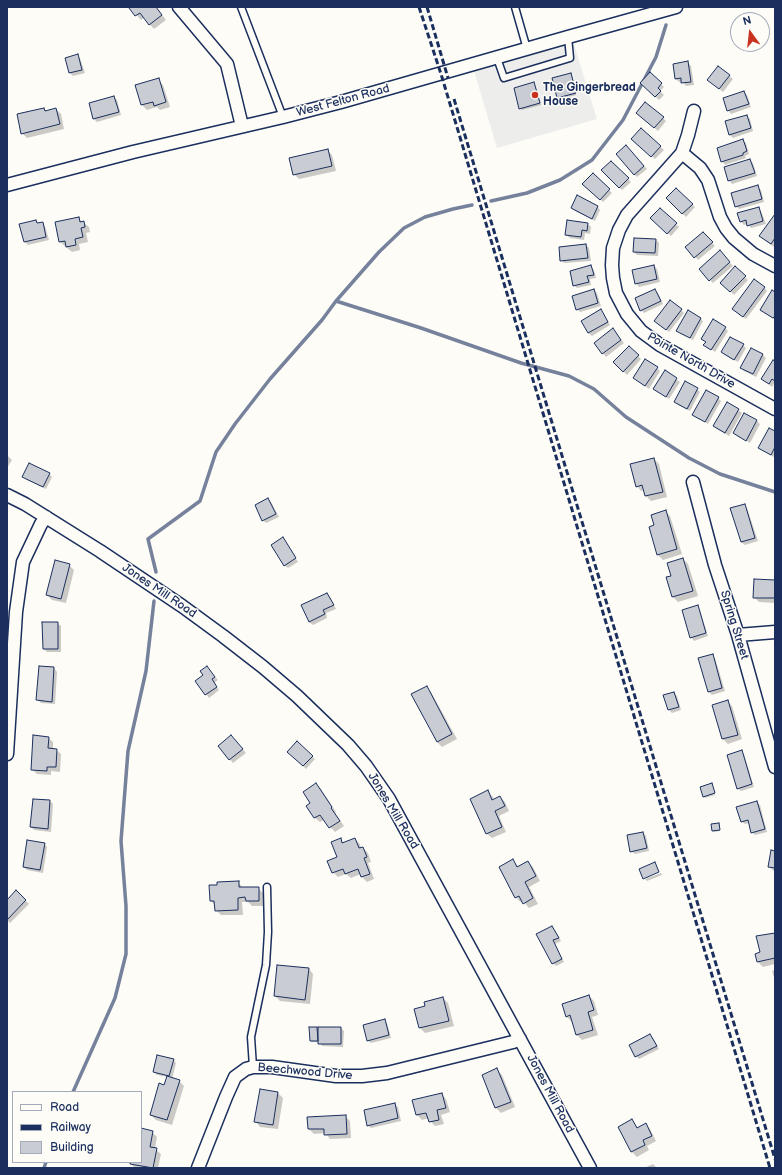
<!DOCTYPE html>
<style>
body{margin:0}
#map{position:relative;width:782px;height:1175px;overflow:hidden;background:#fdfcf7;font-family:"Balsamiq Sans",sans-serif}
canvas{display:block}
.frame{position:absolute;inset:0;border:8px solid #1b2f5e;pointer-events:none}
.legend{position:absolute;left:12px;top:1091px;width:130px;height:72px;box-sizing:border-box;background:#fdfcf7;border:1px solid #a3aaba;margin:0;padding:5px 7px;list-style:none;font-size:12px;color:#1b2f5e}
.legend li{display:flex;align-items:center;gap:8px;height:20px}
.legend b{width:20px;border:1px solid #a3aaba}
.north{position:absolute;left:730px;top:12px;width:40px;height:40px;box-sizing:border-box;background:#fdfcf7;border:1px solid #a3aaba;border-radius:50%;rotate:345deg;font-size:11px;font-weight:700;line-height:16px;text-align:center;color:#1b2f5e}
.north::after{content:'';display:block;margin:auto;width:14px;height:18px;background:#c8321e;clip-path:polygon(50% 0,100% 100%,50% 72%,0 100%)}
</style>
<div id="map">
<canvas width="782" height="1175"></canvas>
<div class="frame"></div>
<ul class="legend">
<li><b style="height:5px;background:#fdfcf7"></b>Road</li>
<li><b style="height:5px;background:#1b2f5e"></b>Railway</li>
<li><b style="height:11px;background:#c9ccd3"></b>Building</li>
</ul>
<div class="north">N</div>
</div>
<script>
const context = document.querySelector('canvas').getContext('2d');
context.lineJoin = 'round';
function fillPath(path, color) { context.fillStyle = color; context.fill(path, 'evenodd'); }
const shape = rows => new Path2D(rows.map(r => 'M' + r).join(''));
function trace(path, color, width, dash) { context.strokeStyle = color; context.lineWidth = width; context.lineCap = dash ? 'butt' : 'round'; context.setLineDash(dash || []); context.stroke(path); }
function write(font, color, halo, rows, align = 'center') {
  context.font = font + ' "Balsamiq Sans",sans-serif'; context.lineWidth = 3; context.setLineDash([]); context.textBaseline = 'middle'; context.strokeStyle = halo; context.fillStyle = color; for (const [text, x, y, turn = 0] of rows) {
    context.save(); context.translate(x, y); context.rotate((+turn || 0) * Math.PI / 180); context.textAlign = isNaN(turn) ? turn : align; if (halo) context.strokeText(text, 0, 0); context.fillText(text, 0, 0); context.restore();
  }
}
const built = shape([
 [573,41,597,119,497,148,474,71]
]);
const shadow = shape([
 [132,7,156,7,166,20,154,29,144,18,141,20,130,8],
 [77,55,80,58,85,73,73,76,70,73],
 [688,63,691,66,694,85,686,86,682,81,679,82,676,79],
 [718,67,733,79,723,92,712,83],
 [650,74,664,87,660,91,664,95,659,100,641,83],
 [572,76,576,95,559,99,558,98,553,79],
 [158,80,163,85,170,107,160,110,157,107,147,110,142,105,136,86],
 [534,84,535,85,541,105,522,110,520,108],
 [744,92,747,95,751,107,731,114,728,110],
 [114,97,117,100,121,115,97,122,94,119],
 [44,109,46,111,56,109,61,114,64,129,27,138,22,133],
 [637,113,663,118,666,121,658,131],
 [747,116,750,119,753,131,733,138,730,135],
 [642,129,664,150,655,159,633,139],
 [743,140,746,143,749,154,745,156,746,158,725,165,722,161],
 [629,149,647,169,637,177,634,174],
 [327,150,332,155,336,171,299,179,294,174],
 [750,160,753,163,757,176,732,184,729,180],
 [611,162,631,182,622,190,602,170],
 [593,174,612,193,603,202,584,184],
 [757,186,761,190,764,202,739,209,736,206],
 [676,189,695,207,686,217,667,198],
 [597,206,600,210,595,221,575,211,572,208],
 [758,208,761,211,766,224,751,228,748,224,744,225,741,222],
 [660,209,679,227,671,236,652,218],
 [775,216,775,245,774,247,763,239],
 [78,218,89,227,90,232,86,233,88,242,79,244,80,250,72,252,60,242],
 [35,221,38,224,42,223,45,226,49,240,28,245,25,242],
 [588,224,591,227,590,234,585,233,584,240,570,238,566,235],
 [706,236,715,246,698,260,687,247],
 [656,240,659,243,658,256,637,255,634,252],
 [586,245,589,248,591,261,564,263,561,260],
 [723,255,733,266,713,283,710,280],
 [654,266,657,269,660,282,639,287,636,283],
 [591,267,594,270,596,278,590,279,591,285,577,288,574,285],
 [735,268,748,280,734,295,721,282],
 [764,287,767,291,746,319,737,312],
 [594,290,597,293,601,306,580,312,577,309],
 [655,290,658,293,663,304,644,313,641,310],
 [775,293,775,320,761,310],
 [681,310,684,313,669,332,658,324],
 [601,311,604,314,610,325,592,336,588,333],
 [700,318,703,321,693,340,681,334,678,330],
 [725,328,728,331,715,352,705,345,706,342,702,339],
 [616,333,624,343,606,357,595,343],
 [743,345,746,348,738,362,725,355,722,352],
 [629,347,641,359,627,375,614,362],
 [751,349,763,355,766,358,756,377,744,371,741,368],
 [775,363,775,382,772,387,762,379],
 [657,368,660,371,649,389,634,378],
 [665,372,680,382,669,399,654,389],
 [697,389,700,392,690,411,678,405,675,402],
 [718,398,721,401,708,424,697,418,694,415],
 [738,410,742,413,729,436,717,429,714,426],
 [745,414,757,421,760,424,750,443,737,436,734,433],
 [775,432,775,456,774,457,763,451,759,448],
 [7,455,12,460,7,468],
 [654,459,659,464,667,497,651,501,646,496,645,490,641,491,637,486],
 [49,474,52,477,46,489,27,480,23,476],
 [268,499,271,502,279,517,266,523,263,520],
 [744,505,747,508,758,541,745,545,741,542,731,509],
 [665,511,670,516,682,554,663,560,658,555,655,526],
 [283,539,286,542,298,562,288,568,284,565],
 [683,559,688,564,698,596,678,602,673,597,667,578,672,576],
 [69,565,74,570,66,603,52,600,47,595],
 [775,581,775,603,759,602,754,597],
 [327,594,330,597,336,609,326,613,327,618,313,625,309,622],
 [697,607,700,610,708,636,694,641,691,637],
 [43,623,57,623,61,626,61,652,47,652,44,649],
 [712,655,715,658,725,691,712,695,709,692],
 [40,667,54,668,57,672,55,704,41,703,38,700],
 [207,667,218,680,214,683,219,690,209,698,196,681,204,675],
 [426,687,431,692,457,739,442,747,437,742],
 [674,693,677,696,681,710,672,713,669,710,664,696],
 [727,701,732,706,742,739,728,744,723,739],
 [48,738,53,742,53,749,56,750,61,754,60,772,51,771,51,775,37,774,32,769],
 [234,739,246,753,233,763,219,746],
 [297,742,315,759,306,769,289,752],
 [741,751,744,754,754,787,741,791,738,788],
 [316,784,321,789,336,812,335,813,344,826,335,832,324,820,320,822,315,818,312,804],
 [713,786,715,795,705,798,704,796],
 [488,792,493,797,494,800,500,797,505,802,509,811,499,816,506,832,492,838,487,834],
 [50,801,53,804,51,832,34,830,31,827],
 [757,802,760,805,767,832,755,835,752,832,749,823,745,824,741,821],
 [718,824,720,825,720,831,714,832,713,831],
 [643,833,646,836,649,851,635,854,631,851],
 [355,839,360,844,361,849,363,848,368,853,371,862,368,863,374,879,367,882,362,877,361,874,351,878,346,874,338,877,333,872,338,858,340,840,344,843],
 [44,844,47,847,43,873,27,870,24,867],
 [775,852,775,872,769,867],
 [513,861,519,867,528,862,533,867,540,881,529,887,538,904,529,908,523,901,520,902,516,897],
 [661,873,662,875,647,881,645,879],
 [238,882,243,888,258,888,263,893,264,906,252,906,248,902,242,902,243,915,221,915,216,910,216,906,211,901],
 [16,892,29,904,10,923,7,920,7,901],
 [552,927,555,930,561,941,555,944,564,962,556,966,553,963],
 [775,934,775,964,763,967,758,962],
 [309,969,313,974,310,1004,280,1001,275,996],
 [775,970,775,981,772,971],
 [589,996,594,1001,598,1015,592,1017,598,1035,582,1040,577,1035,573,1021,571,1021,566,1016],
 [443,998,448,1003,454,1026,425,1033,420,1028,416,1010,426,1007],
 [384,1020,387,1023,391,1038,371,1043,367,1040],
 [317,1028,319,1031,341,1028,344,1031,343,1047,322,1046,319,1042,312,1042,311,1041],
 [650,1035,653,1038,659,1049,639,1059,636,1056],
 [173,1060,176,1063,172,1079,179,1081,184,1086,172,1125,156,1120,151,1115,168,1077,157,1075,154,1072],
 [497,1070,502,1075,515,1107,501,1113,496,1108],
 [278,1093,283,1098,278,1129,260,1127,256,1122],
 [442,1094,446,1099,450,1112,441,1115,444,1124,435,1126,430,1121,429,1118,422,1120,417,1115],
 [394,1104,398,1107,401,1121,371,1128,368,1125],
 [345,1116,350,1121,351,1138,330,1139,325,1133,314,1134,309,1129,308,1118],
 [632,1121,638,1128,645,1124,650,1129,656,1141,647,1146,649,1150,637,1157,632,1152,619,1127],
 [141,1129,152,1132,157,1137,155,1149,161,1154,158,1168,135,1168,131,1164,131,1162,141,1162],
 [653,1164,657,1168,644,1168]
]);
const stream = shape([
 [491,201,527,193,560,180,592,160,623,120,656,57,666,25],
 [336,301,421,328,521,363,569,376,594,389,626,417,689,458,720,474,775,492],
 [156,572,148,539,200,501,216,452,235,424,270,379,322,320,336,301,379,252,404,228,425,217,453,209,472,205],
 [73,1092,115,998,126,954,126,906,121,841,128,751,146,671,154,601],
 [44,1168,46,1162]
]);
const building = shape([
 [130,7,156,7,162,15,149,25,140,13,135,16,129,8,130,7],
 [78,54,82,70,69,73,65,58,78,54],
 [688,61,691,82,681,83,681,78,675,79,673,64,688,61],
 [718,66,730,75,719,89,707,80,718,66],
 [650,72,662,83,658,88,661,91,655,97,640,83,650,72],
 [571,73,576,93,557,98,552,78,571,73],
 [159,78,166,102,154,106,153,102,141,105,135,85,159,78],
 [534,82,540,103,519,109,514,88,534,82],
 [744,91,749,104,727,111,723,98,744,91],
 [114,96,119,112,93,119,89,103,114,96],
 [645,102,664,117,654,128,636,113,645,102],
 [44,108,45,111,56,108,60,124,21,134,17,114,44,108],
 [747,115,751,128,729,135,725,121,747,115],
 [641,128,661,146,651,157,631,139,641,128],
 [743,139,747,151,743,153,743,155,721,162,717,148,743,139],
 [626,145,644,166,634,175,616,154,626,145],
 [328,149,332,166,293,175,289,158,328,149],
 [750,159,755,173,728,181,724,167,750,159],
 [611,161,629,178,619,188,601,170,611,161],
 [593,173,610,189,600,200,582,184,593,173],
 [758,185,762,199,735,207,731,193,758,185],
 [676,188,693,204,682,214,666,198,676,188],
 [577,195,598,206,592,219,571,208,577,195],
 [759,207,763,221,747,226,746,220,740,222,737,213,759,207],
 [660,208,677,223,667,234,650,218,660,208],
 [775,214,775,238,771,244,759,236,775,214],
 [79,217,80,222,84,221,85,227,81,228,83,237,75,239,76,245,66,247,65,241,59,242,55,222,79,217],
 [36,220,37,223,43,222,46,237,24,242,19,224,36,220],
 [567,220,588,223,587,231,582,230,581,237,565,235,567,220],
 [703,232,713,242,694,258,685,247,703,232],
 [634,238,656,239,655,253,633,252,634,238],
 [586,244,588,258,560,261,559,247,586,244],
 [720,250,730,262,709,281,699,269,720,250],
 [591,265,594,275,587,276,589,282,573,286,570,271,591,265],
 [654,265,657,279,635,284,632,270,654,265],
 [735,266,746,276,730,292,720,283,735,266],
 [754,279,765,287,743,317,732,309,754,279],
 [594,289,598,303,576,310,572,296,594,289],
 [655,289,661,301,640,311,635,298,655,289],
 [772,290,775,292,775,316,773,318,760,310,772,290],
 [670,300,682,309,666,330,654,321,670,300],
 [601,309,608,322,588,333,581,321,601,309],
 [688,310,701,318,690,338,676,331,688,310],
 [713,319,726,327,711,350,703,345,706,342,701,339,713,319],
 [613,328,621,340,602,354,594,343,613,328],
 [730,337,744,344,734,360,721,352,730,337],
 [629,346,639,355,623,372,613,362,629,346],
 [751,348,763,354,753,374,740,368,751,348],
 [645,359,658,367,645,386,633,378,645,359],
 [773,360,775,361,775,381,772,379,769,384,761,379,773,360],
 [665,370,677,378,666,397,653,389,665,370],
 [685,381,698,388,687,409,674,402,685,381],
 [706,390,719,397,705,422,692,415,706,390],
 [727,402,739,409,725,433,713,426,727,402],
 [744,413,757,420,746,441,733,433,744,413],
 [769,428,775,431,775,447,771,455,758,448,769,428],
 [654,458,663,492,645,496,642,485,636,487,630,464,654,458],
 [29,463,50,473,43,487,22,477,29,463],
 [268,498,276,514,262,521,255,505,268,498],
 [745,504,755,538,741,542,730,508,745,504],
 [666,510,677,549,657,555,649,527,654,525,651,515,666,510],
 [283,537,296,558,284,566,271,545,283,537],
 [683,558,693,591,672,597,666,577,671,576,667,563,683,558],
 [55,560,70,564,61,599,46,595,55,560],
 [754,579,775,580,775,598,753,598,754,579],
 [327,593,334,605,323,610,325,614,309,622,301,605,327,593],
 [698,605,706,633,690,638,682,610,698,605],
 [42,622,58,622,58,649,43,649,42,622],
 [713,654,722,688,708,692,698,658,713,654],
 [39,666,54,667,52,702,36,700,39,666],
 [207,666,215,677,212,679,217,687,205,695,195,681,203,675,200,671,207,666],
 [427,686,452,734,437,742,411,694,427,686],
 [674,692,679,707,668,710,663,695,674,692],
 [728,700,738,735,722,739,712,705,728,700],
 [33,735,49,737,48,748,57,749,56,767,47,767,47,771,31,770,33,735],
 [231,735,243,749,229,760,218,746,231,735],
 [297,741,313,756,303,766,287,752,297,741],
 [742,750,752,784,737,789,727,755,742,750],
 [316,783,332,807,331,808,340,821,329,828,320,815,314,818,306,806,310,803,303,792,316,783],
 [712,783,715,793,703,797,700,787,712,783],
 [488,790,492,800,500,796,505,806,495,811,502,827,486,834,470,799,488,790],
 [33,799,50,800,48,829,30,827,33,799],
 [757,801,765,829,751,833,748,820,741,822,736,807,757,801],
 [719,823,720,830,712,831,711,824,719,823],
 [643,832,647,848,630,852,627,835,643,832],
 [341,838,342,843,355,838,359,848,363,847,367,857,364,858,370,874,361,877,358,869,345,874,343,869,332,873,327,861,337,857,331,842,341,838],
 [27,840,45,843,40,870,23,867,27,840],
 [771,850,775,851,775,868,768,867,771,850],
 [513,859,517,867,528,861,536,876,525,882,533,898,523,904,519,896,515,898,499,867,513,859],
 [655,862,659,872,643,879,639,869,655,862],
 [239,881,239,887,259,887,259,901,246,901,245,897,238,898,238,910,215,911,214,901,210,901,209,885,217,885,217,882,239,881],
 [16,890,26,900,7,920,7,900,16,890],
 [552,926,559,938,553,940,562,959,552,964,536,934,552,926],
 [775,933,775,958,757,962,755,954,760,952,756,936,775,933],
 [277,965,309,968,305,1000,274,996,277,965],
 [589,995,594,1010,588,1012,593,1030,576,1035,570,1015,566,1017,562,1004,589,995],
 [443,997,449,1021,419,1028,414,1009,425,1006,424,1002,443,997],
 [385,1019,389,1035,367,1041,363,1025,385,1019],
 [309,1027,317,1027,318,1041,310,1041,309,1027],
 [318,1027,341,1027,341,1044,318,1044,318,1027],
 [650,1034,657,1046,635,1057,629,1045,650,1034],
 [157,1055,174,1059,169,1076,153,1072,157,1055],
 [497,1068,511,1102,495,1108,482,1075,497,1068],
 [167,1076,180,1080,167,1120,150,1115,159,1083,164,1085,167,1076],
 [260,1089,278,1092,273,1125,254,1122,260,1089],
 [442,1093,446,1108,437,1110,439,1120,429,1122,426,1113,416,1115,412,1100,442,1093],
 [395,1103,398,1118,367,1126,364,1110,395,1103],
 [346,1115,347,1134,324,1135,324,1129,308,1129,307,1117,346,1115],
 [632,1119,637,1128,646,1123,652,1136,643,1140,645,1145,631,1152,618,1127,632,1119],
 [141,1128,153,1131,150,1147,157,1148,153,1168,130,1164,130,1162,141,1162,141,1128]
]);
const lane = shape([
 [241,7,283,117],
 [515,7,527,49],
 [497,58,504,78,570,58,568,37],
 [253,1067,251,1037,266,965,268,932,267,887]
]);
const street = shape([
 [179,7,227,64,242,126],
 [694,111,688,135,682,153,627,215,619,230,613,248,612,265,613,278,616,293,627,314,641,331,660,345,775,409],
 [682,153,700,168,708,180,720,217,726,228,734,238,753,254,775,266],
 [7,185,133,152,283,117,341,102,568,37,676,7],
 [693,482,715,565,738,635,775,767],
 [7,495,25,504,100,551,182,606,223,636,263,667,297,696,348,745,366,766,389,799,590,1168],
 [738,635,775,632],
 [7,754,16,612,23,562,41,524,46,517],
 [198,1168,226,1097,235,1077,246,1069,253,1067,272,1067,336,1076,362,1076,387,1073,513,1042,520,1039]
]);
const rail = shape([
 [419,7,441,74,770,1168],
 [427,7,448,78],
 [454,99,775,1159]
]);
const markers = [
 [535,95,4,"#c8321e"]
];
const poiNames = [
 ["The Gingerbread",543,88],
 ["House",543,102]
];
const streetNames = [
 ["West Felton Road",343,101,-15],
 ["Pointe North Drive",691,361,30],
 ["Jones Mill Road",159,591,34],
 ["Spring Street",734,625,73],
 ["Jones Mill Road",393,811,59],
 ["Beechwood Drive",305,1072,5],
 ["Jones Mill Road",550,1094,62]
];
fillPath(built, '#edeeec');
fillPath(shadow, '#0003');
trace(stream, '#76819c', 3.5);
fillPath(building, '#c9ccd3');
trace(building, '#1b2f5e', 1);
trace(lane, '#1b2f5e', 9);
trace(street, '#1b2f5e', 15);
trace(lane, '#fdfcf7', 6);
trace(street, '#fdfcf7', 12);
trace(rail, '#1b2f5e', 3, [6, 3]);
for (const [x, y, r, color] of markers) { const dot = new Path2D(); dot.arc(x, y, r, 0, 2 * Math.PI); context.fillStyle = color; context.fill(dot); trace(dot, '#fdfcf7', 1.5); }
write('bold 12px', '#1b2f5e', '#fdfcf7', poiNames, 'left');
write('12px', '#1b2f5e', '#fdfcf7', streetNames);
</script>
